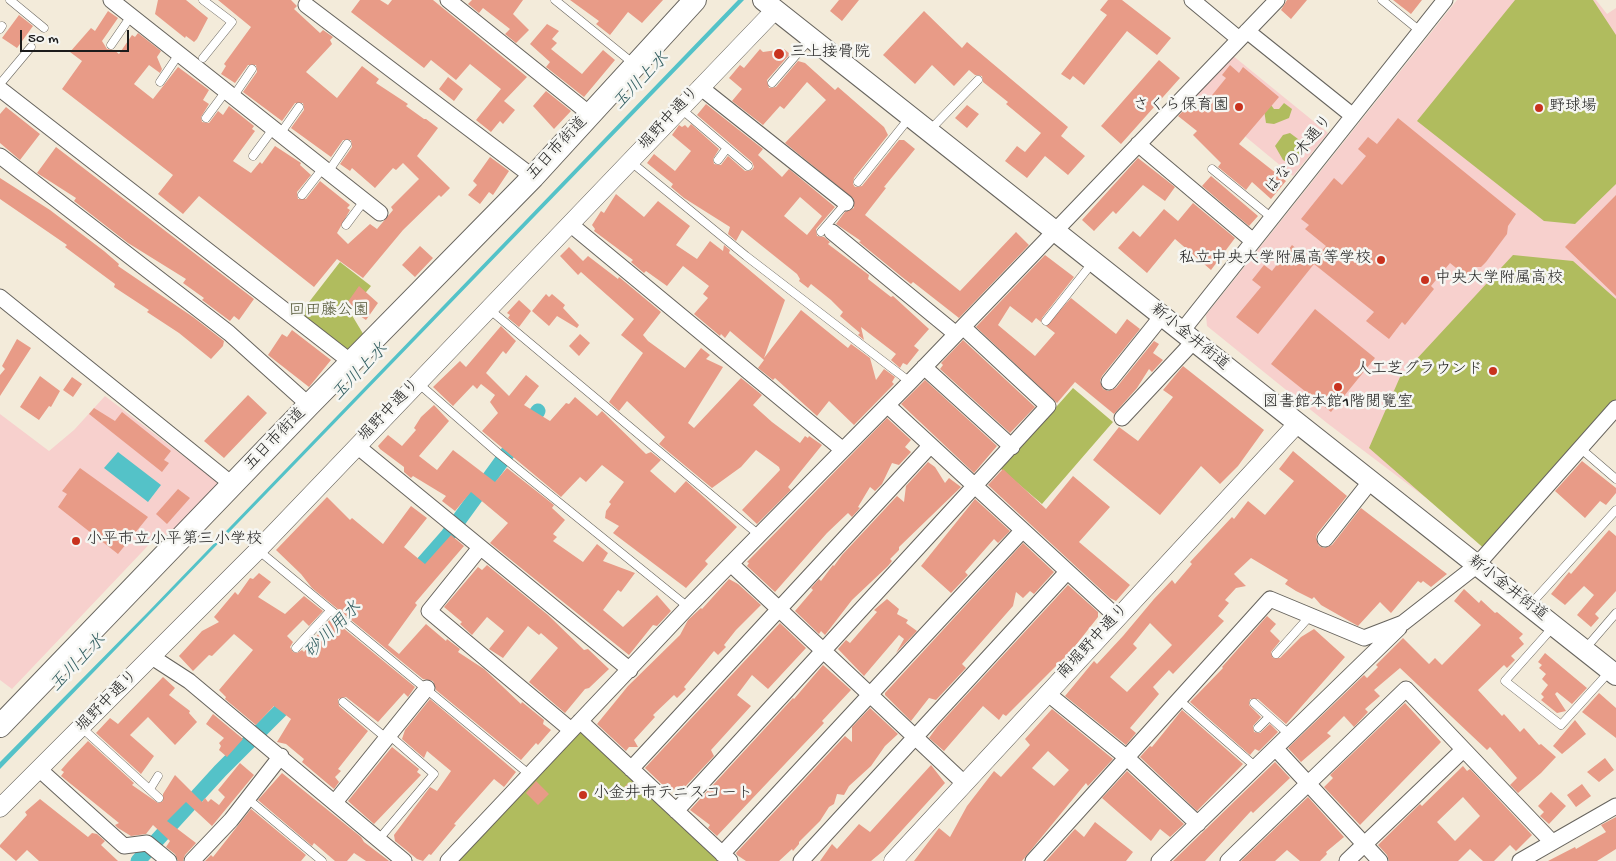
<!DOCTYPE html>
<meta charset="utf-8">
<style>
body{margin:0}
#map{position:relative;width:1616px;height:861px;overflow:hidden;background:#f3ebda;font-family:"Gochi Hand",sans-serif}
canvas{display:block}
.scale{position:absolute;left:20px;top:30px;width:109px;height:22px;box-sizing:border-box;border:2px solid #1c1c1c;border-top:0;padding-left:6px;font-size:15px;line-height:18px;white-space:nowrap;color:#1c1c1c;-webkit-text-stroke:4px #f6f6f2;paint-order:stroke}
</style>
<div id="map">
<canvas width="1616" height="861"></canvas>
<div class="scale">50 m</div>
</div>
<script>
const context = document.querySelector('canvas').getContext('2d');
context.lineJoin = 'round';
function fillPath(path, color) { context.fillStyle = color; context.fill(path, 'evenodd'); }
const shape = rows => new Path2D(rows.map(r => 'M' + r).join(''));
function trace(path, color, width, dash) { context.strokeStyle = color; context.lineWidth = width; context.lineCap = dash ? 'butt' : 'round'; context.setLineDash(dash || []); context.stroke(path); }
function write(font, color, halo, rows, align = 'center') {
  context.font = font + ' "Gochi Hand","Klee One",sans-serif'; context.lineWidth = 5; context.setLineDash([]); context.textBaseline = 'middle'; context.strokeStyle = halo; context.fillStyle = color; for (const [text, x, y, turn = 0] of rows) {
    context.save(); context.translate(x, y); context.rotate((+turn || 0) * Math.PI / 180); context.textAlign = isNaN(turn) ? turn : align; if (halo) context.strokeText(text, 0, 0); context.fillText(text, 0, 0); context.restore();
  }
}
const built = shape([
 [1457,0,1596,0,1607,14,1616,8,1616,401,1487,544,1327,423,1207,326,1206,315],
 [1232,55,1328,133,1293,176,1194,94],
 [105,396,220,484,172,537,160,533,12,689,0,680,0,414,49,451,74,430]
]);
const green = shape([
 [1515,0,1593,0,1616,35,1616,184,1575,224,1544,221,1417,121],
 [1284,103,1292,109,1289,118,1274,124,1266,123,1264,110,1271,105,1274,109,1279,109],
 [1290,133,1298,139,1303,149,1297,160,1289,163,1283,160,1275,146,1283,135],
 [1513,255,1573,261,1616,299,1616,403,1487,551,1369,448,1400,377],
 [340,262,371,286,350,312,365,337,351,350,342,349,299,315],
 [1073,388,1113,422,1042,504,1001,469],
 [579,729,722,861,452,861]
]);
const water = shape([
 [738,0,744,0,0,769,0,762,149,611],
 [118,452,161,485,148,502,104,468]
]);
const canal = shape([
 [411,577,448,535,538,411],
 [138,861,220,771,294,697]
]);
const building = shape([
 [158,0,186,0,208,18,197,39,194,42,186,36,185,38,155,14],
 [218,0,291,0,297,6,294,9,320,33,323,30,333,37,330,40,332,44,306,72,312,77,337,98,362,66,379,79,376,83,408,104,406,106,424,119,426,119,438,128,417,156,450,188,441,197,439,195,403,230,363,278,337,259,314,287,199,196,183,214,158,194,173,175,62,89,82,61,70,52,91,28,95,31,108,11,118,18,102,41,107,49,114,50,119,54,132,35,135,37,138,33,161,51,157,57,162,69,160,73,149,65,134,84,153,99,178,67,209,90,203,100,209,104,201,117,202,122,209,123,218,111,223,115,229,106,254,126,252,129,255,131,233,161,251,173,260,162,262,164,275,146,301,163,300,165,311,175,297,192,298,199,306,199,320,181,350,205,347,208,350,210,337,233,348,244,370,224,377,229,393,210,391,207,419,179,403,163,396,170,393,168,375,188,352,168,350,171,340,164,352,147,351,140,343,140,331,157,291,128,304,110,303,103,295,103,282,121,243,92,257,72,256,65,248,65,235,83,221,74,226,66,224,64,251,27],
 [360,0,380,0,388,5,392,0,433,0,527,77,504,101,515,110,503,124,500,121,491,132,476,120,501,89,470,64,456,80,431,60,424,68,351,12],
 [472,0,523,0,513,14,529,30,516,43,505,34,510,29,483,8,479,13,468,4],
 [570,0,663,0,642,23,628,12,610,35,596,24,599,21],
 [839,0,859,0,842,21,830,11],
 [1108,0,1122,0,1171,38,1157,55,1127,31,1084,85,1073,76,1070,80,1061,74,1107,15,1100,10],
 [1287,0,1307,0,1291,19,1281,10],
 [1393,0,1422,0,1411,14],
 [924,11,962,48,967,42,1068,127,1061,136,1085,156,1068,175,1045,156,1027,178,1005,161,1017,146,1025,152,1041,133,1006,104,1008,102,983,82,982,76,975,75,969,70,954,86,932,65,915,84,883,55],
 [19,15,33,26,17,48,2,38],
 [547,24,559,31,552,39,557,43,551,49,582,74,603,50,615,60,584,97,546,67,550,62,530,44],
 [760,49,763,52,784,49,790,54,767,80,769,88,776,87,798,61,805,63,835,90,838,87,884,127,888,135,854,178,853,184,855,187,862,186,899,140,904,140,915,149,884,187,886,188,865,215,960,291,1016,232,1029,245,959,318,913,282,911,284,902,277,859,242,861,241,836,224,845,212,854,208,854,199,785,143,826,100,807,82,784,109,780,106,763,125,732,101,742,89,729,78,740,65,744,68],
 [1159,60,1180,78,1121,144,1101,126],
 [1230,65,1239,73,1243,67,1279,97,1239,144,1286,181,1271,199,1252,182,1246,190,1218,167,1221,163,1193,135,1197,131,1178,116,1191,103,1200,110,1226,78,1222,75],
 [448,77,463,89,454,101,439,89],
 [546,91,571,111,554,129,533,106],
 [706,104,763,149,758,155,782,177,789,169,835,207,816,229,817,236,824,237,830,242,828,244,869,275,868,279,891,297,893,296,929,329,914,346,919,350,907,365,903,363,900,368,891,360,896,354,861,327,864,340,858,335,860,333,840,316,843,312,831,300,811,284,808,288,799,281,800,279,797,274,742,230,736,241,728,234,730,227,684,198,671,187,673,184,647,163,654,154,675,171,691,151,672,135,679,125,682,127,685,125,688,128,691,124,719,149,713,159,714,164,721,165,728,156,745,171,752,170,754,167,752,162,697,115],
 [800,197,822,216,807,235,784,216],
 [967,105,979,114,967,128,955,118],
 [6,107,40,134,20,160,0,143,0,114],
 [1398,118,1516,214,1508,226,1507,234,1486,262,1481,267,1474,267,1466,276,1450,263,1431,286,1434,289,1405,325,1402,322,1389,339,1366,321,1374,312,1314,264,1258,334,1236,317,1261,287,1252,280,1264,265,1272,271,1292,245,1312,262,1326,246,1305,229,1309,225,1301,219,1334,178,1342,185,1366,156,1358,149,1368,137,1377,144],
 [56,147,254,299,239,320,234,316,230,321,202,300,204,298,183,283,186,279,128,243,74,201,76,198,37,173],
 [490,157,509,171,493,195,489,192,480,204,468,195,477,185,473,181],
 [1138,158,1175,187,1165,201,1143,185,1116,214,1113,211,1094,231,1082,220],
 [1211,176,1258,216,1249,226,1202,186],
 [0,178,50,210,104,251,119,264,118,266,193,317,224,341,223,346,211,359,179,333,147,312,149,310,114,287,115,284,65,247,67,245,0,199],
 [616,194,644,217,658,201,690,226,676,245,697,259,710,241,723,251,724,245,730,250,729,253,785,300,764,358,801,310,848,348,851,344,870,358,876,380,884,369,895,377,892,382,894,384,854,425,829,401,817,416,775,378,773,380,758,368,764,360,730,331,725,338,721,334,720,336,694,314,708,298,703,294,709,286,683,266,667,286,646,271,644,273,631,262,633,260,594,231,595,229,592,225,601,211,604,213],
 [1616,195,1616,296,1565,247],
 [1193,203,1235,238,1211,270,1175,239,1147,273,1118,248,1133,231,1140,237,1164,209,1178,221],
 [420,246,433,258,415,277,402,265],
 [569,247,583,261,588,256,618,279,619,277,661,312,643,335,648,341,685,368,701,348,710,355,706,359,723,367,688,423,694,428,741,378,762,395,753,405,772,422,800,443,805,436,808,438,809,436,822,445,788,487,791,490,757,524,742,510,780,470,779,467,756,450,741,467,712,488,659,444,665,437,627,401,619,411,609,402,643,353,621,335,634,319,581,272,578,275,560,256],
 [1045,255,1074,277,1042,318,1041,322,1036,318,1032,323,1010,306,998,325,1035,356,1055,333,1046,326,1071,298,1116,334,1127,319,1140,329,1102,376,1100,381,1103,389,1108,391,1116,388,1154,341,1159,344,1153,353,1163,360,1152,372,1149,369,1137,388,1114,414,1075,382,1057,403,976,327],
 [359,286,378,303,366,320,345,306],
 [546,294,549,297,552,294,565,305,563,308,579,325,577,328,557,316,549,326,532,311],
 [519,300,531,311,519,327,508,318,510,315,507,313],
 [1315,309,1375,358,1331,412,1271,364],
 [501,326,516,341,506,354,503,351,486,373,509,396,526,375,539,386,524,405,550,421,566,403,569,404,575,397,597,416,602,411,646,454,651,452,661,460,650,471,675,493,686,481,737,527,705,561,708,564,686,588,613,533,619,526,605,518,606,511,611,504,609,502,624,482,602,465,586,482,580,477,561,497,482,431,498,413,490,402,495,395,481,384,477,389,473,385,453,406,433,387,460,361,466,367],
 [292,330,331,360,309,387,268,355,282,334,287,337],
 [580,334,590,343,579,356,569,346],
 [17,339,31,348,0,396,0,375,5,369,2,366],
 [963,340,1035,407,1010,433,940,369,943,365,941,363],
 [1183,366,1264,430,1238,466,1220,484,1201,466,1160,515,1093,460,1119,427,1138,441,1173,397,1163,390],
 [40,376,60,391,51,407,49,406,39,420,20,407],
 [72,377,82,384,73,397,63,390],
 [925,380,997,446,974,473,901,404],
 [248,395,267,413,224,458,204,441],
 [434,405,449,421,419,456,437,470,453,450,495,482,507,468,554,505,552,508,565,520,553,534,557,537,553,541,583,562,597,544,608,553,603,561,635,573,621,592,618,590,603,610,623,627,657,595,671,611,657,626,653,625,629,655,490,543,508,523,471,492,455,511,442,501,446,496,413,476,411,478,404,472,404,467,380,449,378,446,388,435,402,446,416,430,414,428,421,417],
 [94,408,115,421,122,412,171,451,164,460,169,463,162,472,89,414],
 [887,418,911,440,905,447,911,452,899,465,892,463,882,484,875,491,870,487,858,507,860,508,852,517,848,513,827,533,775,592,747,566,749,563,747,562],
 [1293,451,1347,496,1317,534,1316,538,1319,546,1324,548,1332,545,1361,508,1447,574,1431,587,1423,581,1421,583,1418,581,1391,613,1380,602,1358,626,1321,605,1314,597,1312,599,1296,591,1285,584,1288,580,1251,558,1234,574,1246,586,1236,588,1225,600,1229,603,1218,616,1224,621,1173,674,1169,670,1153,687,1159,694,1130,728,1136,733,1126,745,1065,696,1094,661,1097,664,1123,636,1154,599,1172,580,1175,584,1192,564,1190,562,1232,517,1234,519,1248,501,1265,515,1294,481,1279,469],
 [1150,623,1172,645,1127,692,1110,677,1137,648,1133,644],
 [1582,461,1616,488,1616,493,1606,505,1600,501,1585,518,1555,491],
 [928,462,935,467,945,483,949,478,961,487,899,547,899,550,890,559,892,561,888,566,852,600,825,635,821,631,819,634,795,611,813,590,811,588,819,579,821,581,833,565,834,566,842,555,897,496,904,502,906,486],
 [80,468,148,517,118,554,58,507,67,494,62,491],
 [1003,469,1046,509,1073,476,1110,507,1079,542,1130,585,1116,601,1110,598,988,485],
 [178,489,190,498,167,524,156,514],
 [327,497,350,520,352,518,383,544,411,506,427,518,404,547,425,564,451,535,464,546,415,603,417,605,388,645,399,654,426,624,446,641,447,639,460,649,458,652,484,669,521,704,522,702,544,720,543,724,551,730,538,745,536,743,521,760,436,690,433,681,423,679,312,588,301,574,276,550],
 [975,499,1010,531,998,543,994,539,965,572,968,575,951,593,921,566],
 [1609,530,1616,536,1616,591,1595,614,1599,618,1591,627,1577,615,1594,595,1584,586,1565,605,1551,594,1569,572,1571,574],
 [1023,543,1054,572,1034,594,1030,591,1023,598,1016,592,1013,606,962,664,966,668,936,700,929,698,911,721,885,695,885,693],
 [487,565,548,615,584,650,588,649,609,669,589,688,585,689,565,713,529,682,558,648,541,633,539,635,528,626,503,658,489,649,504,631,487,617,472,635,460,624,462,622,444,607,478,567,482,570],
 [259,573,271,582,258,597,285,614,304,596,323,611,309,626,303,620,287,636,293,642,290,647,293,652,297,653,302,650,304,652,331,618,415,687,408,697,404,693,378,722,346,697,338,699,339,706,368,731,338,769,341,771,335,777,339,782,334,789,302,762,304,759,286,744,277,742,291,719,274,706,256,725,225,699,226,697,219,690,253,650,234,634,212,656,209,655,193,671,179,656,202,631,219,622,214,617,235,592,238,595,250,578,253,579],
 [729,579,738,584,761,605,736,630,724,645,726,647,718,655,714,651,684,687,686,689,677,698,674,695,653,715,655,717,634,740,638,747,629,747,626,751,597,724,628,686,680,635,688,620,701,608,702,609],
 [1068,585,1098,612,1098,617,1072,650,1006,716,1003,714,999,720,983,706,944,751,929,738,937,727],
 [1464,589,1479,603,1481,600,1495,613,1497,612,1523,634,1519,638,1524,644,1511,656,1515,660,1507,668,1504,665,1478,690,1502,716,1504,714,1520,732,1524,728,1539,745,1541,744,1556,757,1541,773,1518,793,1510,785,1517,778,1490,747,1487,750,1400,668,1374,690,1380,696,1365,709,1368,712,1354,727,1344,716,1327,733,1331,736,1301,762,1288,748,1364,675,1367,678,1378,667,1376,665,1403,638,1429,664,1435,658,1442,665,1481,625,1454,601],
 [887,599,899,609,897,614,908,620,906,623,917,631,896,653,904,639,899,635,864,676,838,649,846,640,850,643,877,612,874,610],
 [1267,616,1276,624,1270,631,1280,641,1271,652,1273,658,1280,658,1301,637,1314,629,1345,657,1286,724,1258,699,1250,699,1249,705,1261,717,1253,726,1254,732,1260,733,1270,724,1278,732,1259,751,1255,749,1250,755,1190,702,1223,668,1222,667],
 [780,623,806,648,768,689,752,675,737,695,751,706,711,750,714,756,682,790,679,788,669,791,645,768],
 [1545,653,1587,688,1572,704,1557,692,1555,694,1566,711,1557,713,1541,700,1544,697,1541,694,1548,685,1542,679,1546,674,1539,668,1542,665,1538,662],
 [823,665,851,690,822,721,824,723,802,746,717,836,708,828,710,825,690,810,793,698,794,699],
 [163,677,175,688,169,695,190,711,189,713,197,722,175,745,148,717,130,735,154,756,141,774,96,733,110,718,118,724],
 [1599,693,1616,708,1616,738,1582,712],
 [430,699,516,772,504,787,494,779,454,824,456,825,431,855,429,854,423,861,417,859,395,841,394,835,430,787,437,791,451,771,427,751,424,758,402,739,405,730],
 [1405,703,1441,742,1360,825,1324,787,1333,778,1330,775],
 [870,708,898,734,885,746,871,766,849,786,844,795,837,794,834,804,829,807,820,821,799,842,799,844,793,851,792,849,779,861,746,861,737,855,736,853,845,736,852,742,852,727],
 [1052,709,1113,759,1088,786,1086,783,1022,861,914,861,939,828,950,837,967,806,994,771,1001,777,1030,745,1025,739],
 [1048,751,1069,770,1054,786,1032,768],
 [1182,710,1243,764,1197,811,1140,757,1150,746,1152,747],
 [213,714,243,739,227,757,219,750,221,746,219,743,224,738,206,724],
 [1575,720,1586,734,1562,754,1553,746],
 [88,741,134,783,132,785,158,803,163,801,163,794,175,775,202,802,205,798,208,802,211,799,219,805,225,797,218,790,240,763,254,775,212,826,186,802,167,821,196,843,185,855,183,861,178,861,175,854,166,847,170,841,153,825,146,834,131,836,118,828,115,825,119,823,61,776,64,772,61,770,68,762],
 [392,747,419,769,417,772,421,775,374,824,348,801],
 [1605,758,1614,770,1599,782,1587,772],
 [1275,762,1290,778,1253,813,1251,811,1205,861,1173,861],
 [931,765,945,783,883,851,871,861,820,861,832,844,837,849,859,824,870,832],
 [1463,766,1467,771,1470,769,1532,835,1516,851,1510,845,1494,861,1483,861,1470,849,1458,861,1389,861,1387,855,1378,845,1420,804,1422,806],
 [1463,797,1480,816,1455,841,1437,822],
 [1127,771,1184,824,1170,837,1160,829,1151,841,1102,798],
 [282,773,361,837,364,842,389,861,366,861,354,853,347,861,335,861,314,843,312,846,258,800],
 [536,781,549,794,538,805,526,793],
 [628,783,636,792,627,801,619,793],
 [1582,784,1591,796,1576,807,1567,795],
 [1551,792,1566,806,1549,824,1540,816,1544,812,1538,806],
 [1308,797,1344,837,1326,852,1327,854,1320,861,1300,861,1287,850,1275,861,1241,861],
 [40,799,88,837,92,833,97,834,105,841,101,845,118,861,39,861,27,850,16,861,0,847,0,845,27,815,25,812],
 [251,809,306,855,301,861,205,861,211,855,213,857],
 [1616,817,1616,849,1597,861,1548,861,1575,847,1576,849,1606,832,1601,825],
 [1095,822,1133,852,1126,861,1046,861,1075,829,1084,837]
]);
const service = shape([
 [10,0,44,28],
 [555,0,634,64],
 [1382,0,1420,31],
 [0,29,2,26],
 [111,45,131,16],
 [203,58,232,22,203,0],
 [160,82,179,54],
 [772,83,810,39],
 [0,84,31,47],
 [233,97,252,69],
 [680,108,748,166],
 [206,118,226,91],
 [930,130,978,80],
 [280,134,299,107],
 [253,156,273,129],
 [718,160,727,148],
 [631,162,746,256,910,382],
 [1212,169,1272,218],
 [328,172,347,144],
 [858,182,910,117],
 [302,195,323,168],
 [346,225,364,201],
 [821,232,846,203],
 [489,309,759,535],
 [1046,321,1093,262],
 [418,383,498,453,688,607],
 [1580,448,1616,479],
 [258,550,530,775],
 [1530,605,1616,510],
 [1553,627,1505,681,1561,725,1610,671],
 [296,648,330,611],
 [1585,649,1616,613],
 [1276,654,1309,617],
 [343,702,386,738],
 [1254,703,1290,735],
 [1186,706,1257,768],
 [82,728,159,798],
 [1258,728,1269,717],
 [150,789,158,776],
 [248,799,322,861],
 [379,839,434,774,389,735]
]);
const minor = shape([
 [111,0,380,213],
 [448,0,591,115],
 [1192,0,1239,39],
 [306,5,533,177],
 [1247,31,1353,116],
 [700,87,846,203],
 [0,89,351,362],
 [1138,144,1253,241],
 [0,156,229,333,309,405],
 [570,224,843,450],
 [832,232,956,334],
 [0,297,233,485],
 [1182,331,1445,0],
 [924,367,1012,447],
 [1109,382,1162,316],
 [887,405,1117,617],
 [1122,418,1194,341],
 [357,446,630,670],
 [1325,539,1370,482],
 [479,549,429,611,571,730],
 [731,564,965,784],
 [152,657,189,681,404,861],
 [1047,693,1126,757,1198,824],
 [580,721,730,861],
 [1276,749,1380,861],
 [631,769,930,446],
 [40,770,124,846,147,843,169,861],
 [335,802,427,688],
 [676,811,1048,406,963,327],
 [722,854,1022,531],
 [192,861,231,820,281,756],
 [448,861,688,607,910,382,1277,0],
 [801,861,1067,572],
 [1033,861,1270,599,1364,638,1403,623,1476,566,1616,408],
 [1159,861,1399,628],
 [1228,861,1406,689,1552,842],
 [1347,861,1463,750],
 [1520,861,1616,806]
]);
const tertiary = shape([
 [0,808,258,550,775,10],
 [893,861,1297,424]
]);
const secondary = shape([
 [763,0,1616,675]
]);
const primary = shape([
 [0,726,309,405,533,177,695,0]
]);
const markers = [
 [779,54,6,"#c8321e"],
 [1239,107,5,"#c8321e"],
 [1539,108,5,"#c8321e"],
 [1381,260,5,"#c8321e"],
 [1425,280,5,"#c8321e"],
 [1493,371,5,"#c8321e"],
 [1338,387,5,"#c8321e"],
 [76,541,5,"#c8321e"],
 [583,795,5,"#c8321e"]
];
const poiNames = [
 ["三上接骨院",790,54],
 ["さくら保育園",1229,107,"right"],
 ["野球場",1549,108],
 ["私立中央大学附属高等学校",1371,260,"right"],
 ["中央大学附属高校",1435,280],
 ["人工芝グラウンド",1483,371,"right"],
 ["図書館本館1階閱覽室",1338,404,"center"],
 ["小平市立小平第三小学校",86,541],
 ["小金井市テニスコート",593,795]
];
const streetNames = [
 ["堀野中通り",670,119,-47],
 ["五日市街道",558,149,-47],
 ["はなの木通り",1300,155,-51],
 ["新小金井街道",1189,338,39],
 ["堀野中通り",390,411,-46],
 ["五日市街道",276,440,-46],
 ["新小金井街道",1507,589,38],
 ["南堀野中通り",1094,642,-47],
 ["堀野中通り",108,702,-45]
];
const parkNames = [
 ["回田藤公園",329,312]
];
const waterNames = [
 ["玉川上水",642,82,-46],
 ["玉川上水",361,373,-46],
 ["砂川用水",334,631,-45],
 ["玉川上水",79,664,-46]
];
fillPath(built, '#f7d0cd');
fillPath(green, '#b0bc5e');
fillPath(water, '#54c2c8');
trace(canal, '#54c2c8', 15);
fillPath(building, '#e89b87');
trace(service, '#67645e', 9);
trace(minor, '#67645e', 17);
trace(tertiary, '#67645e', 19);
trace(secondary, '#67645e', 22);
trace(primary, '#67645e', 24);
trace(service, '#fff', 8);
trace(minor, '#fff', 15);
trace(tertiary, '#fff', 18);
trace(secondary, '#fff', 20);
trace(primary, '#fff', 22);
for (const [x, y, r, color] of markers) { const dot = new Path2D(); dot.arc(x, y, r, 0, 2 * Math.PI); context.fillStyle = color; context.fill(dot); trace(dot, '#f6f6f2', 2); }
write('16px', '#1c1c1c', '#f6f6f2', poiNames, 'left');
write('16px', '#1c1c1c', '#f6f6f2', streetNames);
write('16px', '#505433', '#f6f6f2', parkNames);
write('italic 18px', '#325e61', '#f6f6f2', waterNames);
</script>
